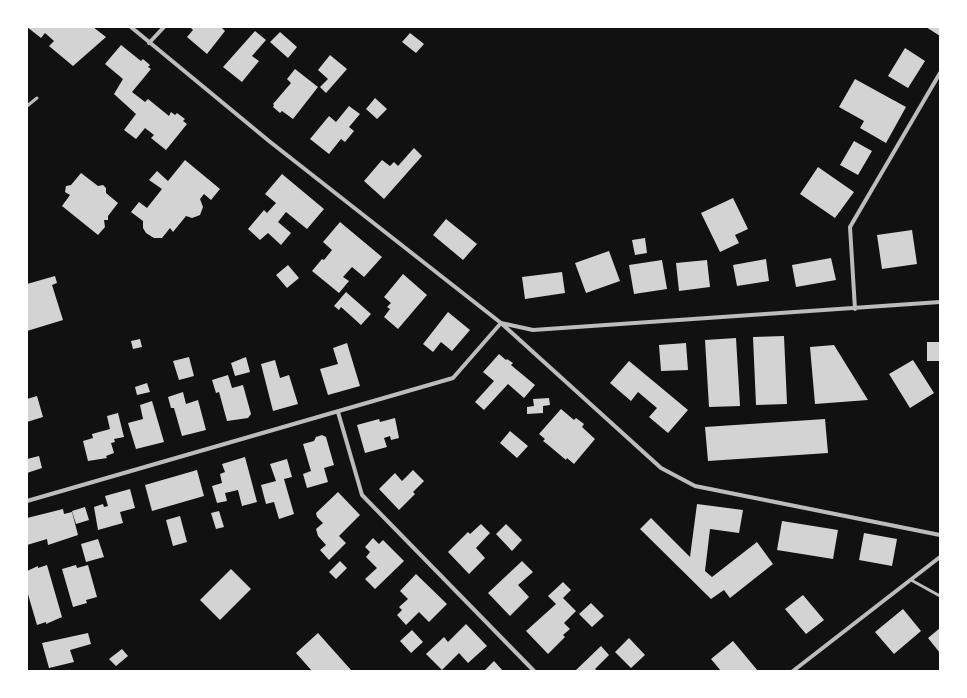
<!DOCTYPE html>
<style>
body{margin:0}
#map{position:relative;width:967px;height:698px;overflow:hidden;background:#111;font-family:Rubik,sans-serif}
canvas{display:block}
.frame{position:absolute;inset:0;border:28px solid #fff;pointer-events:none}
</style>
<div id="map">
<canvas width="967" height="698"></canvas>
<div class="frame"></div>
</div>
<script>
const context = document.querySelector('canvas').getContext('2d');
context.lineJoin = 'round';
function fillPath(path, color) { context.fillStyle = color; context.fill(path, 'evenodd'); }
const shape = rows => new Path2D(rows.map(r => 'M' + r).join(''));
function trace(path, color, width, dash) { context.strokeStyle = color; context.lineWidth = width; context.lineCap = dash ? 'butt' : 'round'; context.setLineDash(dash || []); context.stroke(path); }
const building = shape([
 [27,27,93,27,106,37,73,66,49,46,54,41,45,33,41,38],
 [190,27,221,27,225,31,207,54,187,37,193,30],
 [926,27,940,27,940,36],
 [255,31,266,40,252,56,259,61,242,82,223,67],
 [280,32,297,47,288,58,270,42],
 [410,33,424,44,416,53,402,42],
 [121,45,141,61,143,59,150,65,148,67,151,69,132,92,145,102,148,99,169,116,171,112,175,115,177,113,185,119,183,121,187,124,166,150,151,138,154,135,145,128,136,139,124,130,136,114,114,94,123,79,105,64],
 [905,48,925,61,908,88,888,76],
 [330,55,347,69,326,93,320,87,328,79,318,70],
 [295,69,318,87,293,119,282,111,280,113,273,107,274,105,273,104,291,83,287,79],
 [855,79,906,107,886,143,860,128,864,121,839,107],
 [375,98,387,109,377,119,366,109],
 [349,106,360,114,349,127,354,131,345,142,341,139,329,154,310,139,329,116,336,122],
 [854,141,872,151,858,175,840,165],
 [414,148,422,156,384,199,364,181,382,160,390,166,394,162,398,166],
 [185,160,220,189,211,200,204,194,200,199,203,207,200,215,192,218,186,216,173,232,170,228,162,238,154,238,146,233,143,228,143,221,131,212,139,202,147,208,162,189,149,180,157,171,168,181],
 [818,167,854,192,835,218,800,194],
 [81,173,98,186,103,185,106,188,106,193,118,203,108,216,108,220,104,220,105,227,98,235,62,206,70,195,65,192,66,186,71,185],
 [282,174,324,209,307,229,286,212,278,222,291,233,281,245,268,233,260,240,248,229,264,210,267,213,276,203,265,194],
 [733,198,748,229,735,235,739,243,720,252,701,213],
 [446,219,477,244,463,260,433,235],
 [340,222,382,257,364,277,352,267,343,277,349,281,339,293,312,271,322,259,324,260,332,250,323,242],
 [912,230,917,264,882,269,877,235],
 [645,238,647,253,635,255,632,240],
 [609,251,620,281,586,293,575,263],
 [831,258,836,280,796,287,792,265],
 [766,259,769,281,737,286,733,265],
 [662,260,667,289,634,294,629,265],
 [707,260,710,287,679,291,676,263],
 [288,265,299,278,287,288,276,275],
 [562,272,565,293,525,299,522,277],
 [403,274,427,295,398,329,384,317,390,309,387,307,391,303,384,297],
 [55,276,57,283,52,285,63,320,27,331,27,284],
 [346,292,371,314,361,325,341,307,339,310,334,306],
 [448,312,470,330,452,351,441,342,433,352,423,344],
 [784,336,787,404,756,405,753,337],
 [736,338,740,406,709,407,705,340],
 [140,339,142,347,133,349,131,341],
 [927,342,940,342,940,361,927,361],
 [347,343,360,386,328,395,320,369,338,364,333,348],
 [686,343,688,370,661,371,659,345],
 [834,345,868,400,815,404,810,347],
 [499,354,506,360,507,359,513,363,511,365,535,385,524,398,508,384,484,410,475,402,494,381,483,372],
 [189,357,194,376,179,380,173,361],
 [246,357,250,372,235,376,231,363],
 [275,360,280,378,289,375,298,404,273,411,261,364],
 [913,360,934,393,910,408,889,374],
 [629,361,688,410,668,433,649,417,657,408,638,392,631,401,610,383],
 [228,375,232,388,243,385,251,414,248,418,227,421,219,392,216,393,212,380],
 [147,383,150,392,137,395,135,387],
 [183,392,186,404,198,400,206,430,182,436,174,408,171,408,168,397],
 [37,396,43,417,27,422,27,399],
 [549,398,550,405,543,406,543,413,527,414,527,407,534,406,533,399],
 [152,401,164,442,136,449,128,423,143,419,140,405],
 [561,409,574,420,576,418,584,424,582,427,595,439,574,464,567,458,566,460,547,444,543,441,545,439,539,434],
 [118,413,124,437,114,439,115,442,111,443,114,453,106,456,107,458,88,461,83,441,93,438,92,434,110,429,107,416],
 [395,418,399,438,391,440,390,436,384,438,387,447,365,453,357,425,379,419,380,422],
 [825,419,828,453,708,461,705,427],
 [510,431,528,446,517,458,500,443],
 [322,435,326,437,334,465,324,468,328,482,307,488,303,474,311,471,303,444,314,441,316,437],
 [39,456,42,468,27,473,27,459],
 [245,457,257,502,242,506,238,490,225,493,227,501,217,503,212,486,222,483,220,474,225,472,222,464],
 [287,459,292,477,284,479,294,514,279,519,274,502,266,504,261,485,276,481,270,464],
 [197,470,204,496,152,511,145,485],
 [413,470,424,481,413,492,415,494,399,510,379,489,395,473,402,481],
 [130,489,135,508,120,512,123,523,98,530,94,507,103,504,104,507,108,506,105,496],
 [338,492,360,515,339,536,346,543,329,560,320,550,326,545,318,536,316,529,323,523,317,517,316,513],
 [697,504,743,510,739,533,710,529,705,571,712,577,757,542,773,564,730,598,724,590,711,599,640,529,651,518,690,557],
 [85,507,89,520,76,524,72,511],
 [63,509,64,514,72,512,78,535,48,545,47,539,27,545,27,518],
 [219,511,224,527,216,529,211,513],
 [180,516,187,542,173,546,166,520],
 [782,521,838,530,833,559,777,550],
 [481,524,490,533,476,548,485,558,469,574,448,552,468,532,470,534],
 [506,524,522,540,512,551,496,534],
 [864,533,897,539,892,566,859,560],
 [373,538,379,544,383,540,404,561,375,589,365,579,377,568,366,557,370,552,365,547],
 [98,539,104,557,86,562,81,544],
 [340,561,347,568,336,579,329,572],
 [522,561,533,572,518,585,529,597,510,616,488,593],
 [47,565,62,617,46,624,46,622,37,625,27,591,27,571,38,566,38,568],
 [76,565,77,568,88,565,97,597,86,600,87,603,73,607,62,569],
 [231,569,251,589,220,620,200,600],
 [416,574,447,604,429,622,419,612,406,625,397,615,402,610,399,607,408,599,400,591],
 [563,582,571,590,563,598,576,611,564,623,570,629,563,635,565,637,548,654,526,631,556,604,548,596],
 [803,595,824,620,806,634,785,609],
 [591,603,604,616,592,627,579,614],
 [903,609,921,631,894,654,875,632],
 [466,624,487,646,468,663,459,653,442,670,426,654,444,637,448,642],
 [940,628,940,653,928,638],
 [412,630,423,642,411,653,400,641],
 [88,633,91,644,70,650,74,662,49,668,42,643],
 [318,633,351,670,350,671,312,671,296,653],
 [629,638,645,655,631,668,615,652],
 [733,641,758,671,721,671,711,659],
 [601,646,609,655,595,669,597,671,575,671],
 [122,649,128,656,116,666,109,659],
 [494,661,503,671,484,671]
]);
const service = shape([
 [27,106,37,98],
 [911,580,940,596]
]);
const minor = shape([
 [131,27,269,141,501,323,661,468,695,486,940,535],
 [149,43,164,27],
 [855,309,850,227,940,73],
 [501,323,533,330,940,302],
 [338,412,362,495,534,671],
 [27,501,453,378,501,323],
 [793,671,940,557]
]);
fillPath(building, '#d3d3d3');
trace(service, '#bcbcbc', 3);
trace(minor, '#bcbcbc', 4);
</script>
